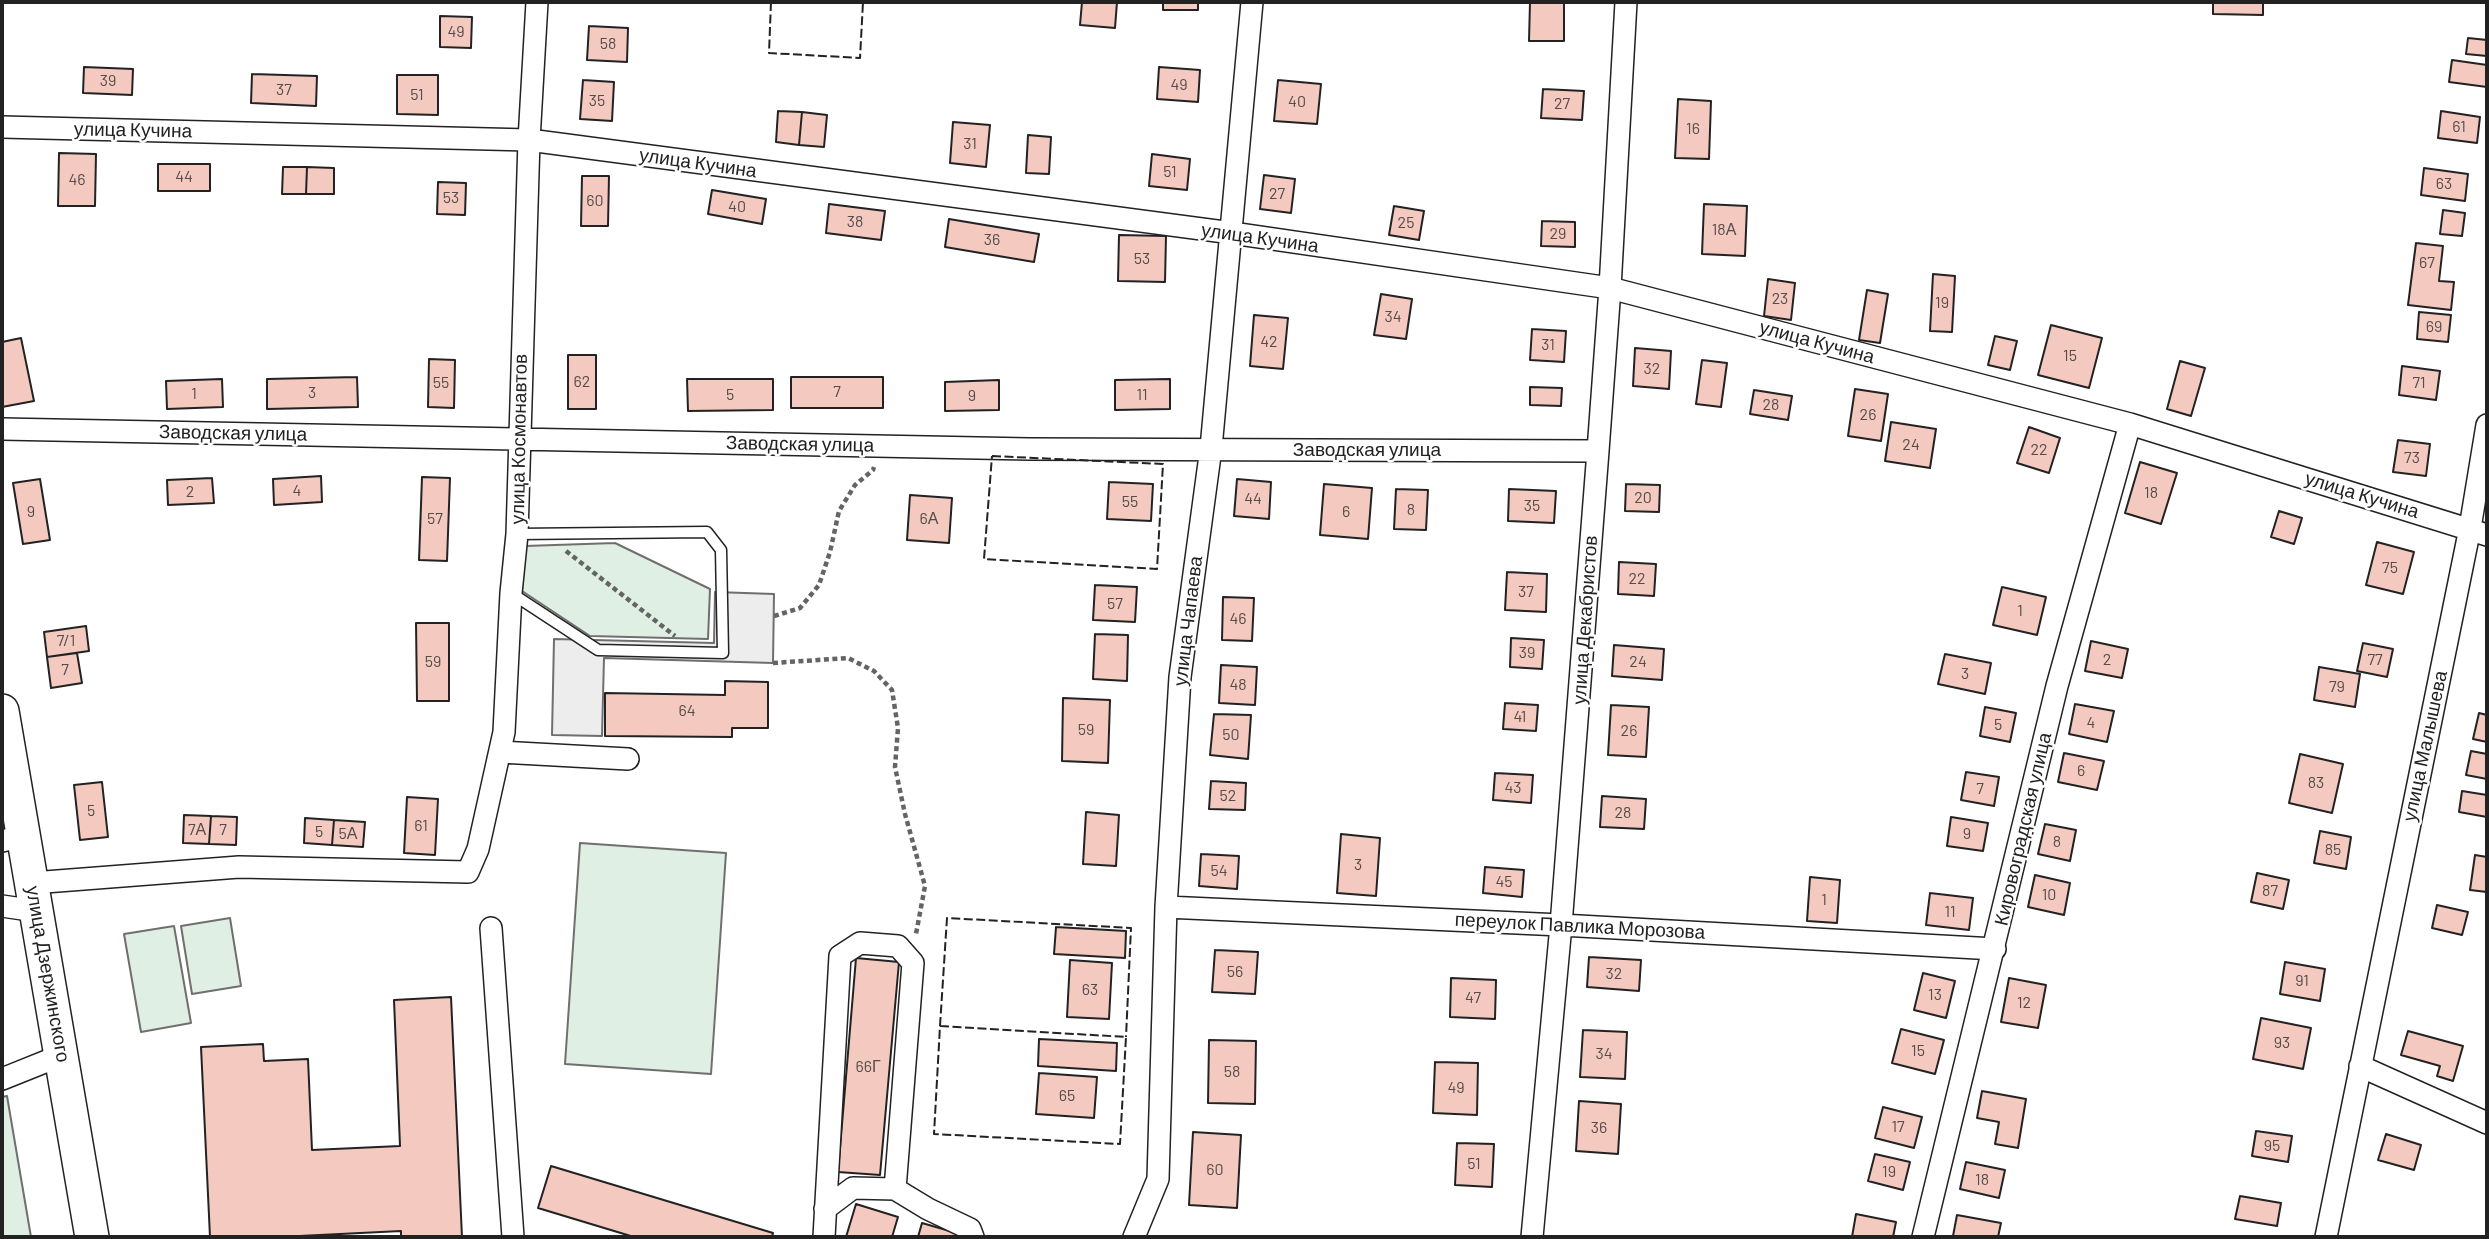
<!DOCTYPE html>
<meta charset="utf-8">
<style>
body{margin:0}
#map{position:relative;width:2489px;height:1239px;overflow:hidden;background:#fff;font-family:Barlow,sans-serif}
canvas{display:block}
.frame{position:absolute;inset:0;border:4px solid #222;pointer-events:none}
</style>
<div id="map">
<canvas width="2489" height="1239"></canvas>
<div class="frame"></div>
</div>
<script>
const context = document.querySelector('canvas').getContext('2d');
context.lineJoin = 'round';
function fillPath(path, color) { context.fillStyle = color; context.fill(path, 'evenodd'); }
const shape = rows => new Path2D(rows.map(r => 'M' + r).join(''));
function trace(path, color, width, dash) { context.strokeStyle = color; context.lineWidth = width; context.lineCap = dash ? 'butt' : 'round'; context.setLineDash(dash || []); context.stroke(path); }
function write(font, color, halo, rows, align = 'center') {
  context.font = font + ' Barlow,sans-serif'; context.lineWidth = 5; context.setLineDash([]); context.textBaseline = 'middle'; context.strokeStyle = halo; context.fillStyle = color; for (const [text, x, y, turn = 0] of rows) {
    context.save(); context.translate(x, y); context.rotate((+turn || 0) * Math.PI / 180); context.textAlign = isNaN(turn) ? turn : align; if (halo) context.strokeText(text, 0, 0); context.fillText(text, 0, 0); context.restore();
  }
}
const green = shape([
 [615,543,710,589,708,639,590,636,522,591,525,546,615,543],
 [580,843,726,853,711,1074,565,1064,580,843],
 [230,918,241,986,192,994,181,926,230,918],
 [174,926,191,1023,141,1032,124,934,174,926],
 [7,1096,31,1237,2,1237,2,1097,7,1096]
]);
const parking = shape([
 [715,592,774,594,773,663,604,658,602,736,552,735,554,639,714,643,715,592]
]);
const building = shape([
 [1082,2,1117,2,1115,28,1080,25,1082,2],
 [1163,2,1198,2,1198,10,1163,10,1163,2],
 [1530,2,1564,2,1564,41,1529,41,1530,2],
 [2213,2,2263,2,2263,15,2213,14,2213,2],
 [440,16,472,17,471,48,440,47,440,16],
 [589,26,628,28,627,62,587,60,589,26],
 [2468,38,2487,40,2487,56,2466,54,2468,38],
 [2452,60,2487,65,2487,87,2449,82,2452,60],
 [84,67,133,69,132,95,83,93,84,67],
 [1159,67,1200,70,1198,102,1157,99,1159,67],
 [252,74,317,76,316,106,251,103,252,74],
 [397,75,438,75,438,115,397,114,397,75],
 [583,80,614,82,612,121,580,119,583,80],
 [1278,80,1321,84,1317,124,1274,121,1278,80],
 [1543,89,1584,91,1582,120,1541,118,1543,89],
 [1678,99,1711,101,1709,159,1675,158,1678,99],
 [778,111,802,112,799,145,776,142,778,111],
 [2441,111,2480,117,2477,143,2438,138,2441,111],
 [802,112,827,115,824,147,799,145,802,112],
 [953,122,990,125,986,167,950,163,953,122],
 [1028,135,1051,137,1049,174,1026,173,1028,135],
 [59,153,96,154,95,206,58,206,59,153],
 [1152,154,1190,159,1187,190,1149,186,1152,154],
 [158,164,210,164,210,191,158,191,158,164],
 [283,167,307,167,306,194,282,194,283,167],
 [307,167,334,168,334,194,306,194,307,167],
 [2424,168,2468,174,2465,201,2421,195,2424,168],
 [1264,175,1295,179,1291,213,1260,209,1264,175],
 [582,176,609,176,608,226,581,226,582,176],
 [438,182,466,183,465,215,437,214,438,182],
 [712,190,766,199,762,224,708,214,712,190],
 [829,204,885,211,881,240,826,233,829,204],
 [1704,204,1747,206,1745,256,1702,254,1704,204],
 [1394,206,1424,211,1419,240,1389,235,1394,206],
 [2443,210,2465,213,2462,236,2440,234,2443,210],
 [949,219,1039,234,1034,262,945,247,949,219],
 [1542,221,1575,222,1575,247,1541,246,1542,221],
 [1119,235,1166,236,1165,282,1118,281,1119,235],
 [2416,243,2443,246,2439,281,2454,282,2451,310,2408,305,2416,243],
 [1933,274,1955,276,1952,332,1930,331,1933,274],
 [1768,279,1795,283,1791,320,1764,316,1768,279],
 [1867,290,1888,294,1880,343,1859,340,1867,290],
 [1381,294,1412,299,1406,339,1374,335,1381,294],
 [2419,312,2451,315,2448,342,2417,339,2419,312],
 [1254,315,1288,318,1283,369,1250,366,1254,315],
 [2051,325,2102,338,2089,388,2038,375,2051,325],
 [1532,329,1566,331,1564,362,1530,360,1532,329],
 [1995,336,2017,341,2010,370,1988,365,1995,336],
 [21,338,34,401,2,407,2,342,21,338],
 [1635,348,1671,351,1669,389,1633,386,1635,348],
 [568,355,596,355,596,409,568,409,568,355],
 [429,359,455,360,454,408,428,407,429,359],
 [1702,360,1727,363,1721,407,1696,404,1702,360],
 [2180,361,2205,368,2191,416,2167,409,2180,361],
 [2402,366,2440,371,2436,400,2399,395,2402,366],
 [357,377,358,407,267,409,267,379,357,377],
 [791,377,883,377,883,408,791,408,791,377],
 [222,379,223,407,167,409,166,381,222,379],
 [687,379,773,379,773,410,688,411,687,379],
 [1170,379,1170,409,1115,410,1115,380,1170,379],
 [999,380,999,410,945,411,945,382,999,380],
 [1530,387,1562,388,1561,406,1530,405,1530,387],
 [1855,389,1888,394,1881,441,1848,436,1855,389],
 [1754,390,1792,396,1788,420,1750,414,1754,390],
 [1891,422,1936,429,1930,468,1885,461,1891,422],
 [2029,427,2060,438,2049,473,2017,463,2029,427],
 [2398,440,2430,444,2426,476,2393,472,2398,440],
 [2140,462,2177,473,2161,524,2125,513,2140,462],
 [321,476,322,502,274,505,273,479,321,476],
 [422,477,450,478,447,561,419,560,422,477],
 [212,478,214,503,168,505,167,480,212,478],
 [40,479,50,540,23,544,13,483,40,479],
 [1237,479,1271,482,1269,519,1234,516,1237,479],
 [1109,482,1153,484,1151,521,1107,519,1109,482],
 [1324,484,1372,488,1368,539,1320,535,1324,484],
 [1626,484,1660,485,1659,512,1625,511,1626,484],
 [1396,489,1428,490,1426,530,1394,529,1396,489],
 [1509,489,1556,491,1554,523,1508,521,1509,489],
 [910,495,952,498,949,543,907,540,910,495],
 [2279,511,2302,518,2294,544,2271,537,2279,511],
 [2377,542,2414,552,2403,594,2366,585,2377,542],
 [1619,562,1656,564,1654,596,1618,594,1619,562],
 [1507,572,1547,574,1546,612,1505,610,1507,572],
 [1095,585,1137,587,1135,622,1093,620,1095,585],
 [2002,587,2046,597,2037,635,1993,625,2002,587],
 [1223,597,1254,598,1252,641,1222,640,1223,597],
 [416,623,449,623,449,701,417,701,416,623],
 [86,626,89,651,47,657,44,632,86,626],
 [1095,634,1128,635,1127,681,1093,679,1095,634],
 [1511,638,1544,640,1542,669,1510,667,1511,638],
 [2091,641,2128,649,2122,678,2085,671,2091,641],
 [2363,643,2393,649,2387,677,2357,671,2363,643],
 [1614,645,1664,649,1662,680,1612,676,1614,645],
 [77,653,82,683,51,688,47,657,77,653],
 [1945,654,1991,663,1985,694,1938,684,1945,654],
 [1221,665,1257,667,1255,705,1219,703,1221,665],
 [2319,667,2360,674,2355,707,2314,700,2319,667],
 [725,681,768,682,768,728,732,728,732,737,605,736,605,693,725,695,725,681],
 [1063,698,1110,700,1108,763,1062,761,1063,698],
 [1505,703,1538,705,1536,731,1503,729,1505,703],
 [2075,704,2114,711,2107,742,2069,734,2075,704],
 [1611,705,1649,707,1646,757,1608,755,1611,705],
 [1985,707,2016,713,2010,742,1980,736,1985,707],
 [2479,713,2487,715,2487,742,2473,739,2479,713],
 [1214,714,1251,715,1248,759,1210,755,1214,714],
 [2471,751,2487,754,2487,779,2466,775,2471,751],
 [2064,753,2104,761,2097,790,2058,782,2064,753],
 [2300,754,2343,764,2332,813,2289,803,2300,754],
 [1966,772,1999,777,1994,806,1961,800,1966,772],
 [1495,773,1533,775,1531,803,1493,800,1495,773],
 [1211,781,1246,783,1245,810,1209,809,1211,781],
 [102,782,108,837,80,840,74,785,102,782],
 [2462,791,2487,795,2487,817,2459,812,2462,791],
 [1602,796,1646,799,1644,829,1600,827,1602,796],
 [407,797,438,799,435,855,404,853,407,797],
 [1086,812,1119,815,1116,866,1083,864,1086,812],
 [184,815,211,816,209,844,183,843,184,815],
 [211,816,237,817,236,845,209,844,211,816],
 [1951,817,1988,823,1983,851,1947,846,1951,817],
 [305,818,334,820,332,845,304,843,305,818],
 [334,820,365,822,363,847,332,845,334,820],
 [2045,824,2076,830,2070,861,2038,854,2045,824],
 [2320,831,2351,837,2346,869,2314,863,2320,831],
 [1341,834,1380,838,1376,896,1337,893,1341,834],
 [1201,854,1239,856,1237,889,1199,886,1201,854],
 [2475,855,2487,857,2487,892,2470,890,2475,855],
 [1485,867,1524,870,1522,897,1483,893,1485,867],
 [2257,873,2289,880,2283,909,2251,902,2257,873],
 [2035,875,2070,883,2064,915,2028,907,2035,875],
 [1810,877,1840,880,1837,923,1807,921,1810,877],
 [1930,893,1973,898,1969,930,1926,925,1930,893],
 [2437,905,2468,912,2462,935,2432,928,2437,905],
 [1056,927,1126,931,1125,958,1054,954,1056,927],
 [1215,950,1258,952,1255,994,1212,992,1215,950],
 [1589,957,1641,960,1639,991,1587,987,1589,957],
 [856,958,899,962,880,1175,838,1172,856,958],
 [1070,960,1112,963,1109,1019,1067,1017,1070,960],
 [2285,962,2325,969,2320,1001,2280,994,2285,962],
 [1923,973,1955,981,1946,1018,1914,1010,1923,973],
 [1451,978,1496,980,1495,1019,1450,1017,1451,978],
 [2009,978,2046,985,2038,1028,2001,1022,2009,978],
 [451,997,462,1237,401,1237,401,1231,279,1237,210,1237,201,1047,263,1044,264,1061,308,1059,312,1150,400,1146,394,1000,451,997],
 [2261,1018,2311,1028,2303,1069,2253,1059,2261,1018],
 [1901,1029,1944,1040,1935,1074,1892,1063,1901,1029],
 [1583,1030,1627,1032,1625,1079,1580,1077,1583,1030],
 [2408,1031,2463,1046,2453,1081,2437,1076,2440,1066,2401,1055,2408,1031],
 [1039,1039,1117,1043,1116,1071,1038,1066,1039,1039],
 [1209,1040,1256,1041,1255,1104,1208,1103,1209,1040],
 [1435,1062,1478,1063,1477,1115,1433,1113,1435,1062],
 [1039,1073,1097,1077,1094,1118,1036,1114,1039,1073],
 [1982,1091,2026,1099,2018,1148,1995,1144,1999,1122,1977,1118,1982,1091],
 [1579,1101,1621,1104,1618,1154,1576,1151,1579,1101],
 [1883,1107,1922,1117,1914,1148,1875,1138,1883,1107],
 [2256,1131,2292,1136,2288,1162,2252,1156,2256,1131],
 [1193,1132,1241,1135,1237,1208,1189,1205,1193,1132],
 [2386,1134,2421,1145,2414,1170,2378,1160,2386,1134],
 [1457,1143,1494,1144,1492,1187,1455,1185,1457,1143],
 [1875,1154,1910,1162,1903,1190,1868,1181,1875,1154],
 [1966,1162,2005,1170,1999,1198,1960,1189,1966,1162],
 [551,1166,773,1233,772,1237,634,1237,538,1208,551,1166],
 [2240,1196,2281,1203,2277,1226,2235,1219,2240,1196],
 [856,1204,898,1217,892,1237,846,1237,856,1204],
 [1856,1214,1896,1222,1893,1237,1852,1237,1856,1214],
 [1957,1215,2001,1223,1998,1237,1953,1236,1957,1215],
 [922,1223,960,1234,959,1237,918,1237,922,1223]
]);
const path = shape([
 [566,551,675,636],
 [774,616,800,608,819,585,830,552,839,511,855,485,873,470,874,467],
 [773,663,848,658,874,671,892,690,898,728,895,767,905,814,925,886,916,934]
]);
const service = shape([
 [511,593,598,650,723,653,721,550,707,532,517,534]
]);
const minor = shape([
 [2,127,529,140,1232,233,1610,288,2130,424,2487,535],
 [2,429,1029,449,1598,451],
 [500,752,628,759],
 [2,841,23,836],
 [32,883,239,867,468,872,478,849,504,732,511,593,517,534,529,140,537,2],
 [2,906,36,911],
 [1166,907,1561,925,1995,949],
 [491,928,513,1237],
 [2360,1066,2487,1123],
 [2,1079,62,1055],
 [825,1209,853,1188,895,1189,928,1209,970,1229,973,1237],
 [824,1237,840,956,860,943,898,946,913,963,895,1189],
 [1134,1237,1158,1179,1166,907,1180,677,1211,448,1252,2],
 [1532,1237,1561,925,1598,451,1610,288,1626,2],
 [1923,1237,2057,686,2130,424],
 [2326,1237,2470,528,2487,425]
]);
const primary = shape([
 [2,711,92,1237]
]);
const fence = shape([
 [771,2,769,53,860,58,863,2],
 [992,456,1163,464,1157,569,984,559,992,456],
 [940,1026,1126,1037,1120,1144,934,1134,940,1026],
 [940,1026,947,918,1131,928,1126,1037]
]);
const numberNames = [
 ["49",456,32],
 ["58",608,44],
 ["39",108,81],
 ["49",1179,85],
 ["37",284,90],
 ["51",417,95],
 ["35",597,101],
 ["40",1297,102],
 ["27",1562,104],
 ["61",2459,127],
 ["16",1693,129],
 ["31",970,144],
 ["51",1170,172],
 ["44",184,177],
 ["46",77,180],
 ["63",2444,184],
 ["27",1277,194],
 ["53",451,198],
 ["60",595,201],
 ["40",737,207],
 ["38",855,222],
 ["25",1406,223],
 ["18А",1724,230],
 ["29",1558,234],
 ["36",992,240],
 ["53",1142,259],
 ["67",2427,263],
 ["23",1780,299],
 ["19",1942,303],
 ["34",1393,317],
 ["69",2434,327],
 ["42",1269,342],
 ["31",1548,345],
 ["15",2070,356],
 ["32",1652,369],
 ["62",582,382],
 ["55",441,383],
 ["71",2419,383],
 ["7",837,392],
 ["3",312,393],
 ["1",194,394],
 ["5",730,395],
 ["11",1142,395],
 ["9",972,396],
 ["28",1771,405],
 ["26",1868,415],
 ["24",1911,445],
 ["22",2039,450],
 ["73",2412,458],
 ["4",297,491],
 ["2",190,492],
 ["18",2151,493],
 ["20",1643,498],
 ["44",1253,499],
 ["55",1130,502],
 ["35",1532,506],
 ["8",1411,510],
 ["9",31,512],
 ["6",1346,512],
 ["57",435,519],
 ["6А",929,519],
 ["75",2390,568],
 ["22",1637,579],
 ["37",1526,592],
 ["57",1115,604],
 ["1",2020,611],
 ["46",1238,619],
 ["7/1",66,641],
 ["39",1527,653],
 ["2",2107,660],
 ["77",2375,660],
 ["59",433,662],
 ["24",1638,662],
 ["7",65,670],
 ["3",1965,674],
 ["48",1238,685],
 ["79",2337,687],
 ["64",687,711],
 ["41",1520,717],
 ["4",2091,723],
 ["5",1998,725],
 ["59",1086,730],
 ["26",1629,731],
 ["50",1231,735],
 ["6",2081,771],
 ["83",2316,783],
 ["43",1513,788],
 ["7",1980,789],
 ["52",1228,796],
 ["5",91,811],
 ["28",1623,813],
 ["61",421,826],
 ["7А",197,830],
 ["7",223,830],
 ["5",319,832],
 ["5А",348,834],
 ["9",1967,834],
 ["8",2057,842],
 ["85",2333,850],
 ["3",1358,865],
 ["54",1219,871],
 ["45",1504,882],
 ["87",2270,891],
 ["10",2049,895],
 ["1",1824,900],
 ["11",1950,912],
 ["56",1235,972],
 ["32",1614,974],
 ["91",2302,981],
 ["63",1090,990],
 ["13",1935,995],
 ["47",1473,998],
 ["12",2024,1003],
 ["93",2282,1043],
 ["15",1918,1051],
 ["34",1604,1054],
 ["66Г",868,1067],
 ["58",1232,1072],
 ["49",1456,1088],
 ["65",1067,1096],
 ["17",1898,1127],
 ["36",1599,1128],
 ["95",2272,1146],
 ["51",1474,1164],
 ["60",1215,1170],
 ["19",1889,1172],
 ["18",1982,1180]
];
const streetNames = [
 ["улица Кучина",133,130,1],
 ["улица Кучина",698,163,8],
 ["улица Кучина",1260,238,8],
 ["улица Кучина",1817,342,15],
 ["Заводская улица",233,433,1],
 ["улица Космонавтов",519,439,-89],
 ["Заводская улица",800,444,1],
 ["Заводская улица",1367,450],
 ["улица Кучина",2362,495,17],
 ["улица Декабристов",1585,620,-86],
 ["улица Чапаева",1188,621,-83],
 ["улица Малышева",2425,746,-78],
 ["Кировоградская улица",2023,829,-77],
 ["переулок Павлика Морозова",1580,926,3],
 ["улица Дзержинского",48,974,80]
];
fillPath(green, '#e0efe3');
trace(green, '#6f6f6f', 2);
fillPath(parking, '#ededed');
trace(parking, '#6f6f6f', 2);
fillPath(building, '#f3c9c0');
trace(building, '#222', 2);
trace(service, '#222', 13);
trace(minor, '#222', 24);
trace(primary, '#222', 36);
trace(path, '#646464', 4.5, [5, 3.5]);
trace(service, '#fff', 10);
trace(minor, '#fff', 21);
trace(primary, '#fff', 33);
trace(fence, '#222', 2, [9, 3.5]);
write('16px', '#564c4a', null, numberNames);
write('19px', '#222', '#fff', streetNames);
</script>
